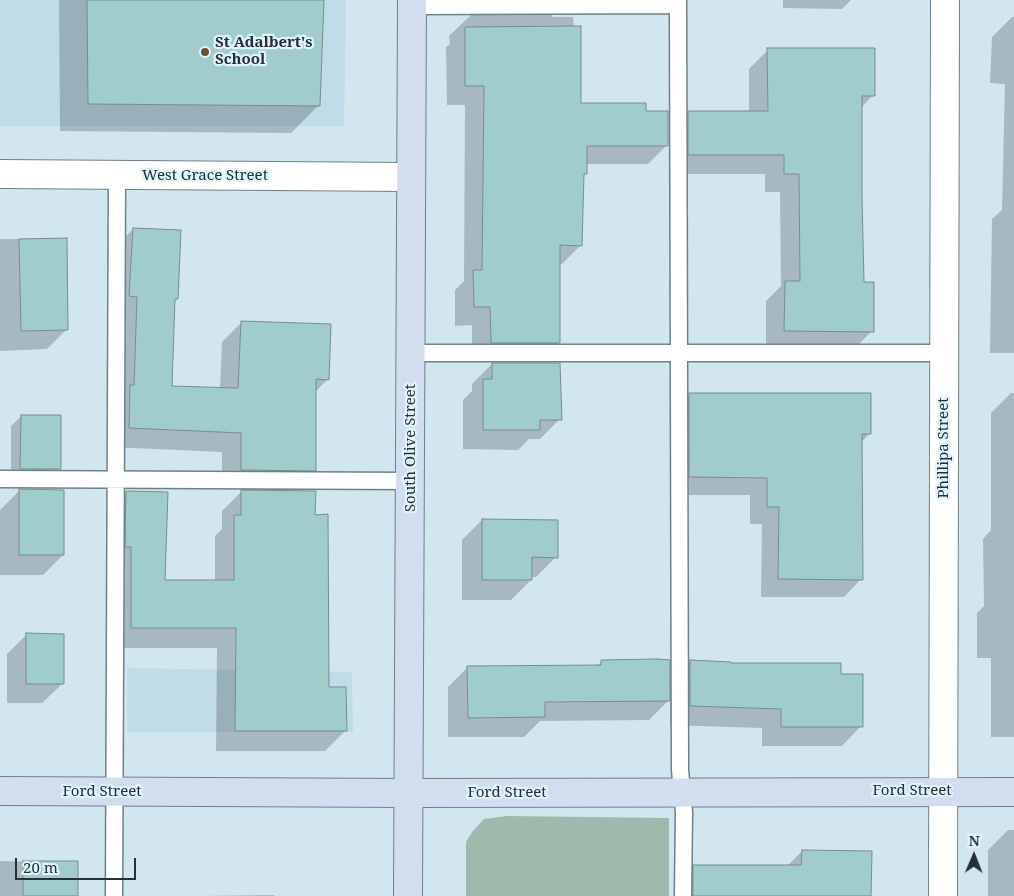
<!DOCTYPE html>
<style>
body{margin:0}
#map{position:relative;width:1014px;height:896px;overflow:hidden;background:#d2e6f0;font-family:"Noto Serif",serif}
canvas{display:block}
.north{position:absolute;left:949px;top:831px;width:50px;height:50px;-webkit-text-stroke:4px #dff4fd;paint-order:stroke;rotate:1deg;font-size:14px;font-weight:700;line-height:20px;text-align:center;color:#283034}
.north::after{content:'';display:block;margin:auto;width:18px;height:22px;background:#283034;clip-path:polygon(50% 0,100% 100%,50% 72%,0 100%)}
.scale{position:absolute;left:15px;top:858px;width:121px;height:22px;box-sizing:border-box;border:2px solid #283034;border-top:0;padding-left:6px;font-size:15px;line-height:18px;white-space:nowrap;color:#283034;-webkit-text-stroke:4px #dff4fd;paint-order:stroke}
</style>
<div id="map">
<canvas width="1014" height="896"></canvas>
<div class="north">N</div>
<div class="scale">20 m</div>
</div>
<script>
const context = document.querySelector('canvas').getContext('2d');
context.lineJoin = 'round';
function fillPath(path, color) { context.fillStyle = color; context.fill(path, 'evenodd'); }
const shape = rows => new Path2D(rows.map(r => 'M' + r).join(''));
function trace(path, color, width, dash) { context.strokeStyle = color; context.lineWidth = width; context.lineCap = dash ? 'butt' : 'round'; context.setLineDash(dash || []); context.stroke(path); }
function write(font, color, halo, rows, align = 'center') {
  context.font = font + ' "Noto Serif",serif'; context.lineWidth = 4.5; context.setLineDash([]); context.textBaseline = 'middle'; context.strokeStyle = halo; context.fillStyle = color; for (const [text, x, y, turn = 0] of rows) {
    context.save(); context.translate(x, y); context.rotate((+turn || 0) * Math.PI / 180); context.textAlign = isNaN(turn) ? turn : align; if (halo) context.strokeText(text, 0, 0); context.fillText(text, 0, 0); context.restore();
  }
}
const built = shape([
 [0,0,346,0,344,126,0,126],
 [127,668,352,672,353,732,127,732]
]);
const green = shape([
 [507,816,669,818,669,896,466,896,466,842,472,832,484,819]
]);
const shadow = shape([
 [59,0,322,0,319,105,291,133,60,131],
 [449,0,568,0,551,17,573,17,580,104,645,113,667,145,648,164,585,164,585,173,582,176,581,245,562,264,558,264,559,342,539,362,472,362,472,325,455,326,455,290,464,281,465,105,447,105,446,47,450,44,449,36,471,15,449,15],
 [783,0,851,0,842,9,783,8],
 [1012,17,1014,17,1014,353,990,353,992,219,1002,210,1005,84,990,83,992,37],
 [768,50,873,95,861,108,863,283,872,331,853,350,766,349,766,301,781,286,780,192,765,192,765,174,670,174,670,132,689,113,749,113,749,69],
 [133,229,177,298,174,301,171,388,220,389,222,342,241,323,328,379,315,392,314,470,293,492,314,516,328,688,345,731,325,751,216,751,217,648,111,648,112,566,106,566,107,512,126,492,164,581,215,581,215,536,222,529,222,511,244,489,222,489,222,452,110,447,114,248],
 [0,239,66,239,67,329,47,349,0,351],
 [492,364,560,419,540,439,529,439,518,450,463,449,463,400,472,391,472,384],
 [1011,393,1014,393,1014,737,991,737,991,658,977,658,977,613,984,606,983,539,991,530,991,413],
 [690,395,870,433,861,443,861,579,844,597,761,597,762,524,750,524,750,495,672,495,672,413],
 [21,416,60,469,50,479,11,479,11,426],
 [19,491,63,555,43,575,0,575,0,510],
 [482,520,556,557,536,577,531,577,531,580,511,600,462,600,462,540],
 [27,634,62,684,42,703,7,703,7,654],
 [602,661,669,683,690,661,840,675,861,726,842,746,762,746,762,728,670,725,670,699,649,720,540,721,524,737,448,737,448,687,468,667,597,666],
 [1008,830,1014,830,1014,896,988,896,988,850],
 [802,851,870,896,675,896,675,885,694,866,787,866],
 [0,861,77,863,77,896,0,896],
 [274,895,274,896,201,896]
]);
const building = shape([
 [87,0,324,0,320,106,88,104,87,0],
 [581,26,581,103,646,103,646,111,668,111,668,146,587,146,587,174,584,174,582,246,560,245,560,343,491,343,490,307,474,307,473,270,482,270,484,86,465,86,465,27,581,26],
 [767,48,875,48,875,96,862,96,862,197,864,282,874,282,874,332,784,331,785,281,800,281,799,174,784,174,784,155,688,155,688,111,768,111,767,48],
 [133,228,181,230,178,299,175,299,172,386,238,388,241,321,331,324,329,380,316,379,316,471,241,470,241,433,129,428,130,385,134,385,137,297,129,296,133,228],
 [67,238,68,330,21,331,19,239,67,238],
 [492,363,560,363,562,420,540,420,540,430,483,430,483,379,492,379,492,363],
 [689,393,871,393,871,434,862,434,863,580,778,579,779,507,767,507,767,478,689,477,689,393],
 [21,415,61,415,61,469,20,469,21,415],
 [19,489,64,490,64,555,19,555,19,489],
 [241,490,316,491,315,515,328,514,329,687,346,687,347,731,235,731,236,628,131,628,131,547,125,547,126,491,168,492,165,580,234,580,234,515,241,515,241,490],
 [482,519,558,520,558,558,532,557,532,580,482,580,482,519],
 [26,633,64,634,64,684,26,684,26,633],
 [657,659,670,660,670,701,545,702,545,717,468,718,467,666,601,665,601,660,657,659],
 [690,660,731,662,731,663,841,663,841,674,863,674,863,727,781,727,781,709,690,706,690,660],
 [802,850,872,851,871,896,693,896,693,865,801,865,802,850],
 [23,861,78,861,78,896,23,896,23,861]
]);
const lane = shape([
 [678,0,680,770,684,812,683,896],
 [412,6,678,5],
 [411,353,944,353],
 [0,479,411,481],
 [114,896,117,175]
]);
const street = shape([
 [0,174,411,177],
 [943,896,945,0]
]);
const secondary = shape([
 [0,791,410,793,1014,792],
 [408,896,412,0]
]);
const markers = [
 [205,52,5,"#715027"]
];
const poiNames = [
 ["St Adalbert's",215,43],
 ["School",215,60]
];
const streetNames = [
 ["West Grace Street",205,176],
 ["South Olive Street",411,448,-90],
 ["Phillipa Street",944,448,-90],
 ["Ford Street",912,791],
 ["Ford Street",102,792],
 ["Ford Street",507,793]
];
fillPath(built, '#c0dce9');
fillPath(green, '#9ebaad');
fillPath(shadow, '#0003');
fillPath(building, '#a0cccc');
trace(building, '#778d8d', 1);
trace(lane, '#6e8089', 19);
trace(street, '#6e8089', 30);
trace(secondary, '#6e8089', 30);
trace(lane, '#fff', 16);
trace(street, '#fff', 28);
trace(secondary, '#d2ddef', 28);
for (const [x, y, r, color] of markers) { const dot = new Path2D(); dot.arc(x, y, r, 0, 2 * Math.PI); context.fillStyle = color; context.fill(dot); trace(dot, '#dff4fd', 2); }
write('bold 15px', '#283034', '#dff4fd', poiNames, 'left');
write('15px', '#283034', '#dff4fd', streetNames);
</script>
